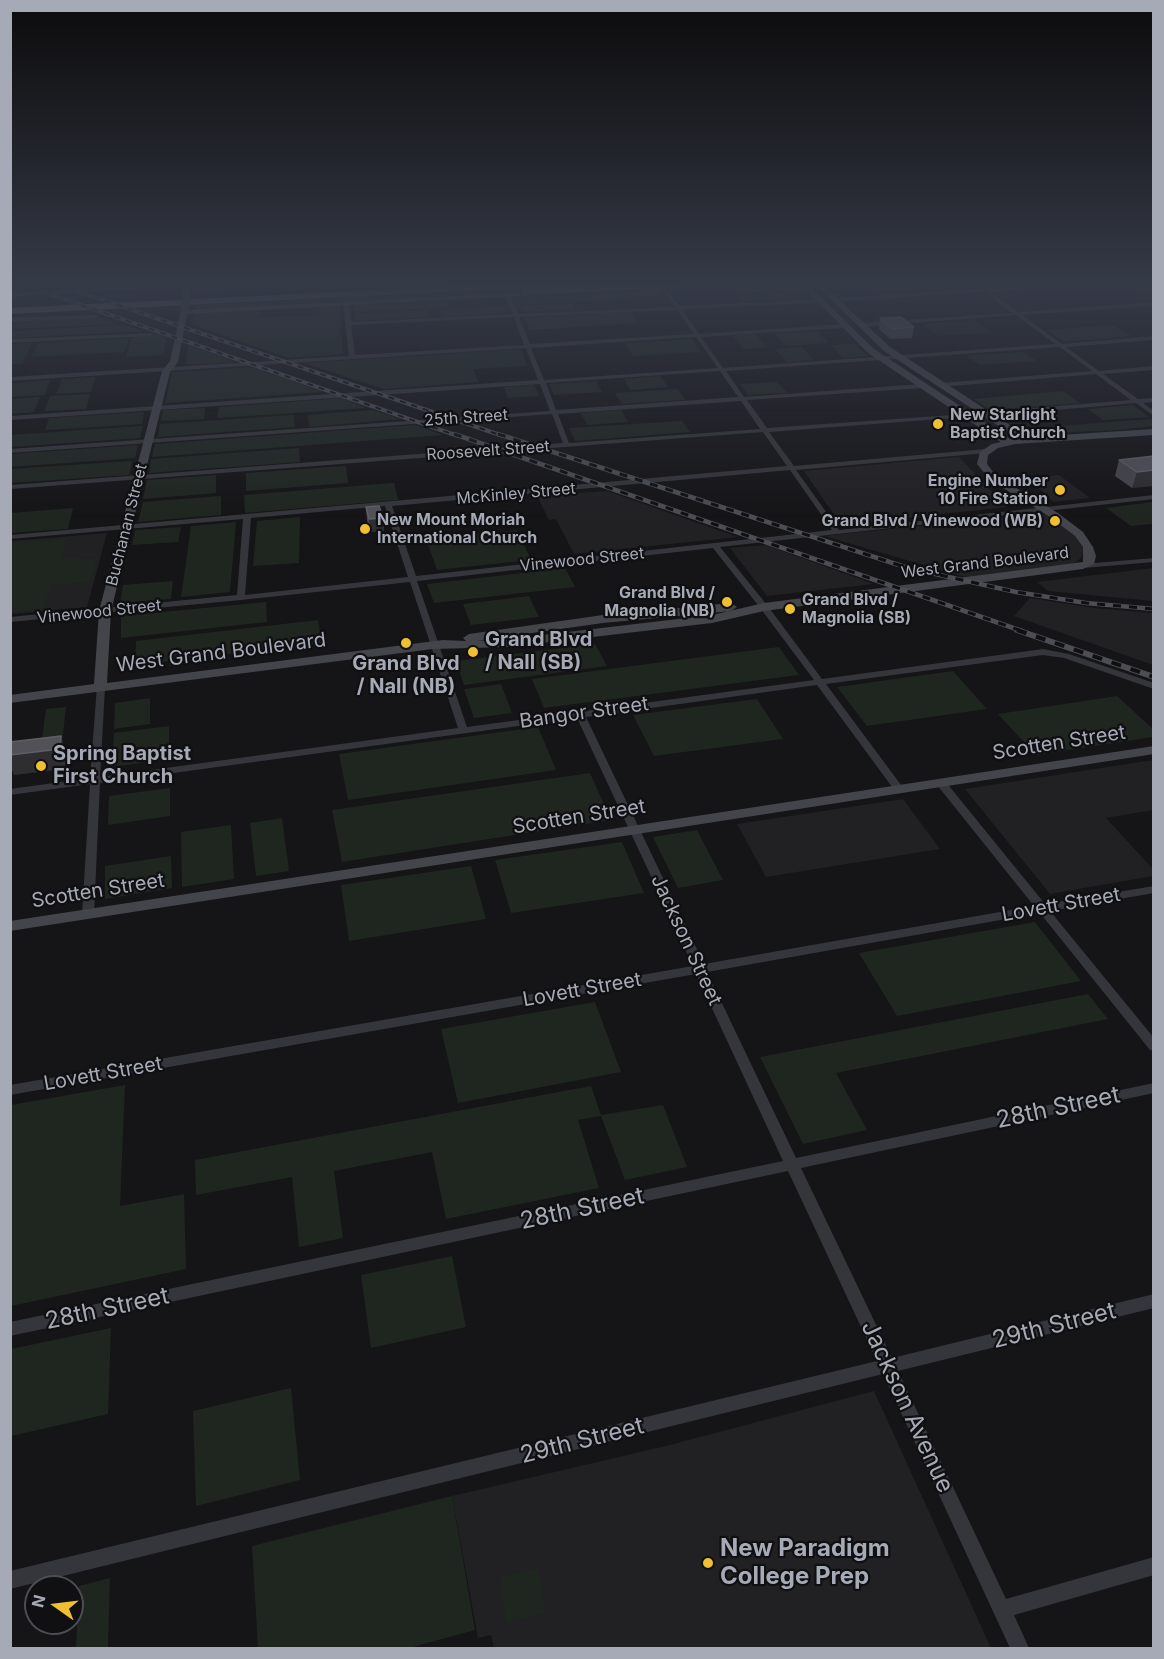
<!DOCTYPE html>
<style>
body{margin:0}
#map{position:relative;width:1164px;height:1659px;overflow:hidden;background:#151416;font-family:Inter,sans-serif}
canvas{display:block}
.frame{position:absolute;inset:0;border:12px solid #a6aab6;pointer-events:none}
.north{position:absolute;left:24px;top:1575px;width:60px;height:60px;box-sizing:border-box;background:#100f11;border:2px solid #4c4d53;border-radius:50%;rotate:284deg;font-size:16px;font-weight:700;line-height:24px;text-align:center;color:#a6aab6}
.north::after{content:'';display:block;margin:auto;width:21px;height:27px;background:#efbf33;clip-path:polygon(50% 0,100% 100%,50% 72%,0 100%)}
</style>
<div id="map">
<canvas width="1164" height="1659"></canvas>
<div class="frame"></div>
<div class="north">N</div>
</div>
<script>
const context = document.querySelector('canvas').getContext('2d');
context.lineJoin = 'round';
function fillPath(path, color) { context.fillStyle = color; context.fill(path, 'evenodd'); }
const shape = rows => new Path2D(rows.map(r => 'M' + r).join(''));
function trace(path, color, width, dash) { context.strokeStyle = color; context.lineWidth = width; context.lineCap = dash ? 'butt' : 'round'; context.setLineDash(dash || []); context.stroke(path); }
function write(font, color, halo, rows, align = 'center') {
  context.font = font + ' Inter,sans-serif'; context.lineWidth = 4.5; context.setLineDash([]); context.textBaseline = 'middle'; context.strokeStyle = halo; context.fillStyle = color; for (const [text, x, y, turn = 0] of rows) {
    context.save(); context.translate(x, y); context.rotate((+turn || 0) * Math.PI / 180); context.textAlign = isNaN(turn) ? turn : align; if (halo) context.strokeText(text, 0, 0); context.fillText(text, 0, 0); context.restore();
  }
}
const built = shape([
 [974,320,992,333,938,336,923,324],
 [959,457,1007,507,841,525,804,471],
 [1059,475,1090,498,1053,502,1029,478],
 [607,491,738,537,574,554,556,519,549,520,537,496],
 [1041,513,1051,516,1076,537,1084,549,1081,558,1075,563,1062,566,968,578,824,536],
 [107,533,87,607,11,614,11,541],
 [766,545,874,584,767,596,730,548],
 [1153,568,1153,601,1048,591,1037,582],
 [1030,598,1094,608,1153,613,1153,665,1014,616],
 [1153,760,1153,810,1106,818,1153,869,1153,876,1050,894,965,789],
 [903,799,940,849,766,877,737,824],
 [874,1391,991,1648,494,1648,491,1635,478,1638,452,1496,666,1446]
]);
const green = shape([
 [327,285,239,289,196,291,198,286],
 [795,285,800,290,746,293,740,286],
 [622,288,501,293,501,295,195,310,196,305,455,292,482,292,486,294,486,292],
 [659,290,664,297,516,305,513,298],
 [783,293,789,299,743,302,737,295],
 [449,301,450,307,355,312,354,305],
 [572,303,576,310,522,312,519,306],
 [340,306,343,354,289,358,192,325,195,313,262,310,260,317,319,315,320,307],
 [506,306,509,313,442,317,439,310],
 [427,310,429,317,355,321,354,314],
 [631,312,637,323,530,330,525,318],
 [97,317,119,324,12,329,16,322],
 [123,325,144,331,11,338,11,331],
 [1111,325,1132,336,1064,342,1047,330],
 [816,331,829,343,786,346,774,333],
 [158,334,167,338,163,355,126,357,132,336],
 [755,334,768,347,744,349,732,336],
 [129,338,124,352,31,357,38,343],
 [692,339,701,352,633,356,624,343],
 [32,343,22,364,11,364,11,344],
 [853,344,869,356,843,358,831,345],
 [188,345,236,362,186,365],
 [802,347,814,360,787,362,775,349],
 [521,349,527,366,473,369,478,382,384,389,304,363],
 [1023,352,1037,361,979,365,966,355],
 [251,367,324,392,165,403,172,372],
 [660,376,668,387,630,390,624,379],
 [95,377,91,392,56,394,62,379],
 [50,380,45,395,11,397,11,383],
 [596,381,602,392,554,395,549,384],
 [777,382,787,393,748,395,740,384],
 [534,385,539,396,508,398,504,387],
 [678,389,685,400,622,404,615,393],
 [1063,391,1080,403,990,410,974,399],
 [90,394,86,409,44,411,50,396],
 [40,397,34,412,11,414,11,399],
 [343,398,366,408,217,418,219,407],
 [1133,405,1149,417,1103,420,1088,409],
 [205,408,204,419,161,421,163,410],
 [373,410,401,419,309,427,308,415],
 [621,410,628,422,587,425,581,413],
 [144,412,142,424,45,430,49,418],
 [294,415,295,427,158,437,160,424],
 [1151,419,1153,426,1118,430,1031,434,1020,429],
 [682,421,690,432,575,441,569,428],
 [415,425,443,435,152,457,155,444],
 [143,426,140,438,11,447,11,435],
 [138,445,135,458,11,467,11,454],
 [299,448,300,462,149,473,151,459],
 [132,461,129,475,11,483,11,469],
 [346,466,348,483,246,491,246,473],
 [216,475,216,493,143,499,147,480],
 [394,483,398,500,245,513,244,495],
 [221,496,221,515,138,522,143,502],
 [1153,502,1153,524,1131,526,1106,508],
 [73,508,68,529,11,533,11,513],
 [300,517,299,563,253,566,257,521],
 [236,522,230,592,181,597,191,526],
 [181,527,178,542,132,545,135,530],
 [517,530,531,560,437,570,426,539],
 [66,538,62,558,97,559,90,582,51,585,43,609,11,612,11,543],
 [565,568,575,587,434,603,427,584],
 [173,581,171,599,120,603,123,585],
 [529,596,539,617,471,625,463,604],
 [266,602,267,622,121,638,121,616],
 [318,620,322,643,135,665,136,641],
 [595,644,607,666,464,685,456,661],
 [779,647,799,675,544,708,532,679],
 [953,671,987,709,867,726,837,687],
 [501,684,512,713,474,718,464,689],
 [1117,696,1153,729,1153,737,1036,755,998,714],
 [150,698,150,724,114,729,115,703],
 [757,699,783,739,654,756,633,715],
 [66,707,62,743,41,746,46,709],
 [169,726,169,759,112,767,114,733],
 [538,727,556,770,348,800,339,754],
 [590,773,611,820,342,862,332,810],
 [170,788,170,816,108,825,109,796],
 [282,818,289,871,256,876,250,823],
 [231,825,234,879,182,887,181,832],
 [697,830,723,880,678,888,653,837],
 [622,842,644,893,511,913,495,860],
 [171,856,172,888,105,899,105,866],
 [471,866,486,919,349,941,341,885],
 [1035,922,1081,981,897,1016,859,953],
 [1088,994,1108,1019,836,1073,867,1130,803,1144,760,1057],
 [595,1002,621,1072,458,1103,441,1029],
 [125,1085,120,1206,184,1194,186,1269,11,1306,11,1105],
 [591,1086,601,1115,663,1105,687,1167,625,1180,601,1116,578,1120,599,1188,446,1219,432,1152,334,1171,343,1238,299,1247,292,1177,196,1195,195,1160],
 [452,1256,466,1327,371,1348,361,1275],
 [111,1328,108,1414,11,1436,11,1349],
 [291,1388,300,1480,196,1506,193,1411],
 [452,1496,475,1630,409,1648,258,1648,252,1546],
 [538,1568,546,1612,506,1622,500,1577],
 [110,1578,108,1648,76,1648,79,1586]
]);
const street = shape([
 [1040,285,1071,285,990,292,1018,312,1154,302,1154,306,1022,315,1062,344,1154,336,1154,340,1066,347,1099,371,1154,366,1154,370,1103,374,1138,399,1154,398,1154,402,1143,403,1154,411,1154,416,1136,403,985,416,982,414,985,412,1131,400,1096,374,940,387,937,385,940,383,1092,371,1060,347,726,371,744,397,922,384,925,386,922,388,747,400,767,428,968,414,969,415,966,417,769,432,794,466,986,449,989,451,986,453,796,470,839,530,1154,495,1154,499,720,547,767,605,822,679,1043,649,1069,654,1154,683,1154,689,1064,658,1043,655,826,684,904,789,899,792,895,791,817,685,586,717,704,964,1034,906,937,785,936,783,937,781,941,780,945,781,1045,904,1154,886,1154,893,1050,911,1154,1038,1154,1051,1150,1050,1040,913,707,972,796,1158,1154,1083,1154,1093,801,1168,892,1358,1154,1294,1154,1308,898,1371,1006,1599,1154,1557,1154,1575,1014,1615,1029,1648,1010,1648,883,1374,10,1589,10,1571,877,1361,788,1171,10,1336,10,1322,783,1161,696,974,10,1095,10,1085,693,966,577,718,100,783,94,914,88,918,84,917,82,914,90,784,10,795,10,789,90,778,97,686,100,685,105,688,100,777,458,728,410,582,241,600,10,622,10,617,237,595,243,519,10,539,10,535,787,466,763,432,10,489,10,485,563,443,552,414,10,453,10,449,550,411,540,384,10,420,10,416,538,380,526,348,10,381,10,377,349,356,343,304,346,302,349,304,351,322,513,314,505,296,508,294,511,296,518,314,675,307,662,288,664,287,680,306,819,299,822,301,819,303,682,309,699,334,844,324,847,326,844,328,701,337,723,368,1055,344,1016,315,860,327,857,325,860,323,1012,313,984,292,834,302,831,300,834,298,1040,285],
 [677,310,694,334,530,344,519,317,677,310],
 [514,317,524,345,355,355,351,325,514,317],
 [696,337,718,368,544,380,531,348,696,337],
 [720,371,738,397,556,410,546,383,720,371],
 [741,401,760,429,569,443,558,414,741,401],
 [790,470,832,530,416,576,392,506,790,470],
 [385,506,408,577,245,595,251,518,385,506],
 [713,548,761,609,814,680,467,727,417,581,713,548],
 [1134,285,1140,285,1154,293,1154,296,1134,285],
 [98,315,96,318,10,322,10,318,98,315],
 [153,333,151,336,10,343,10,339,153,333],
 [1154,558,1154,562,1083,568,1079,566,1083,564,1154,558]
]);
const secondary = shape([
 [148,285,196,285,10,297,10,293,148,285],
 [670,285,722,285,187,314,178,362,170,372,111,611,107,683,443,640,466,641,463,638,469,634,603,615,731,603,737,607,731,611,603,623,476,641,508,639,712,615,764,603,1083,562,1083,547,1075,536,1050,517,990,480,977,464,980,452,992,444,1001,442,868,353,801,285,808,285,874,349,1010,439,1017,438,884,351,816,285,823,285,890,347,1028,437,1154,429,1154,435,1015,444,998,448,988,455,987,464,996,476,1058,513,1083,532,1093,547,1096,556,1094,564,1083,569,764,611,712,623,508,647,433,649,10,703,10,695,94,684,99,611,162,371,170,361,182,305,188,305,188,310,670,285],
 [1154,746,1154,754,10,931,10,921,1154,746]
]);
const highway = shape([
 [478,285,687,285,683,288,525,293,522,292,522,288,10,314,10,308,478,285]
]);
const railFar2 = shape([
 [24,285,458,436],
 [59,285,503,436]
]);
const railFar1 = shape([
 [454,434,1022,631],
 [498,434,908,568,1016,592,1086,603,1154,609]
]);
const rail = shape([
 [1017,630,1154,677]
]);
const secondaryBridge = shape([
 [185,307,187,289]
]);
const wall = shape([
 [880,318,914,327,912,338,890,339,879,329],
 [1154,456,1132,488,1115,476,1119,460],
 [366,507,383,518,384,531,370,532,367,520]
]);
const shadedWall = shape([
 [1154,470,1154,486,1132,488,1137,472],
 [383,518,384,531,370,532,369,519],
 [61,736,67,756,65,769,14,775,10,765,10,755]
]);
const building = shape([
 [901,317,914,327,892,329,880,318,901,317],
 [1154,456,1154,470,1137,472,1119,460,1154,456],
 [379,506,383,518,369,519,366,507,379,506],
 [61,736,60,749,10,755,10,742,61,736]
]);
const markers = [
 [938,424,6,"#efbf33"],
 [1060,490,6,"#efbf33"],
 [1055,521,6,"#efbf33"],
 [365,529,6,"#efbf33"],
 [727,602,6,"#efbf33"],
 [790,609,6,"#efbf33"],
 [406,643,6,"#efbf33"],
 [473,652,6,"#efbf33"],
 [41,766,6,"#efbf33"],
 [708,1563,6,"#efbf33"]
];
const farPoinames = [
 ["New Starlight",950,415],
 ["Baptist Church",950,433],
 ["Engine Number",1048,481,"right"],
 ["10 Fire Station",1048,499,"right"],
 ["New Mount Moriah",377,520],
 ["International Church",377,538],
 ["Grand Blvd / Vinewood (WB)",1043,521,"right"],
 ["Grand Blvd /",715,593,"right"],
 ["Magnolia (NB)",715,611,"right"],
 ["Grand Blvd /",802,600],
 ["Magnolia (SB)",802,618]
];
const farStreetnames = [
 ["25th Street",466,418,-4],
 ["Roosevelt Street",488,451,-4],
 ["McKinley Street",516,494,-5],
 ["Buchanan Street",127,525,-76],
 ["Vinewood Street",582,560,-6],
 ["West Grand Boulevard",985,563,-7],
 ["Vinewood Street",99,612,-6]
];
const poiNames = [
 ["Grand Blvd",485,640],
 ["/ Nall (SB)",485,663],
 ["Grand Blvd",406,664,"center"],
 ["/ Nall (NB)",406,687,"center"],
 ["Spring Baptist",53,754],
 ["First Church",53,777]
];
const streetNames = [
 ["West Grand Boulevard",221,653,-7],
 ["Bangor Street",584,713,-8],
 ["Scotten Street",1059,743,-9],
 ["Scotten Street",579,817,-9],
 ["Scotten Street",98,891,-9],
 ["Lovett Street",1061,905,-10],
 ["Jackson Street",686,940,65],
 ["Lovett Street",582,990,-10],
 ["Lovett Street",103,1074,-10]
];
const nearStreetnames = [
 ["28th Street",1058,1108,-12],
 ["28th Street",582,1209,-12],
 ["28th Street",107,1309,-12],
 ["29th Street",1054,1326,-14],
 ["Jackson Avenue",907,1407,65],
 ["29th Street",582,1441,-14]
];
const nearPoinames = [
 ["New Paradigm",720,1549],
 ["College Prep",720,1577]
];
fillPath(built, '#212023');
fillPath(green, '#1f2620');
fillPath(street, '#35363b');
fillPath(secondary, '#43454b');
fillPath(highway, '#62646c');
trace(railFar2, '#4c4e54', 4);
trace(railFar1, '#4c4e54', 4.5);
trace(rail, '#4c4e54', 6);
trace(railFar2, '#100f11', 2, [6]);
trace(railFar1, '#100f11', 3, [8]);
trace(rail, '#100f11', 4, [10]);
trace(secondaryBridge, '#43454b', 8);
fillPath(wall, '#46464b');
fillPath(shadedWall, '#2e2e31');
fillPath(building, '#515157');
trace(building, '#5e5f66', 1.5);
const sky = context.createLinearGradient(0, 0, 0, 518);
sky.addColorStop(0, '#0c0b0c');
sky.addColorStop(0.55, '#353a47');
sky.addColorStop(1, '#353a4700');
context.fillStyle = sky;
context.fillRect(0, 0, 1164, 518);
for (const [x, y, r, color] of markers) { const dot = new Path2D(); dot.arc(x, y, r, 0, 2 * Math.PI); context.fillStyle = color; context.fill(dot); trace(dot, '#100f11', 2); }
write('bold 16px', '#a6aab6', '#100f11', farPoinames, 'left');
write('16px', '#a6aab6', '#100f11', farStreetnames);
write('bold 20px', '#a6aab6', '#100f11', poiNames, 'left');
write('20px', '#a6aab6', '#100f11', streetNames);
write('24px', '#a6aab6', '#100f11', nearStreetnames);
write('bold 24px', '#a6aab6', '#100f11', nearPoinames, 'left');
</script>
